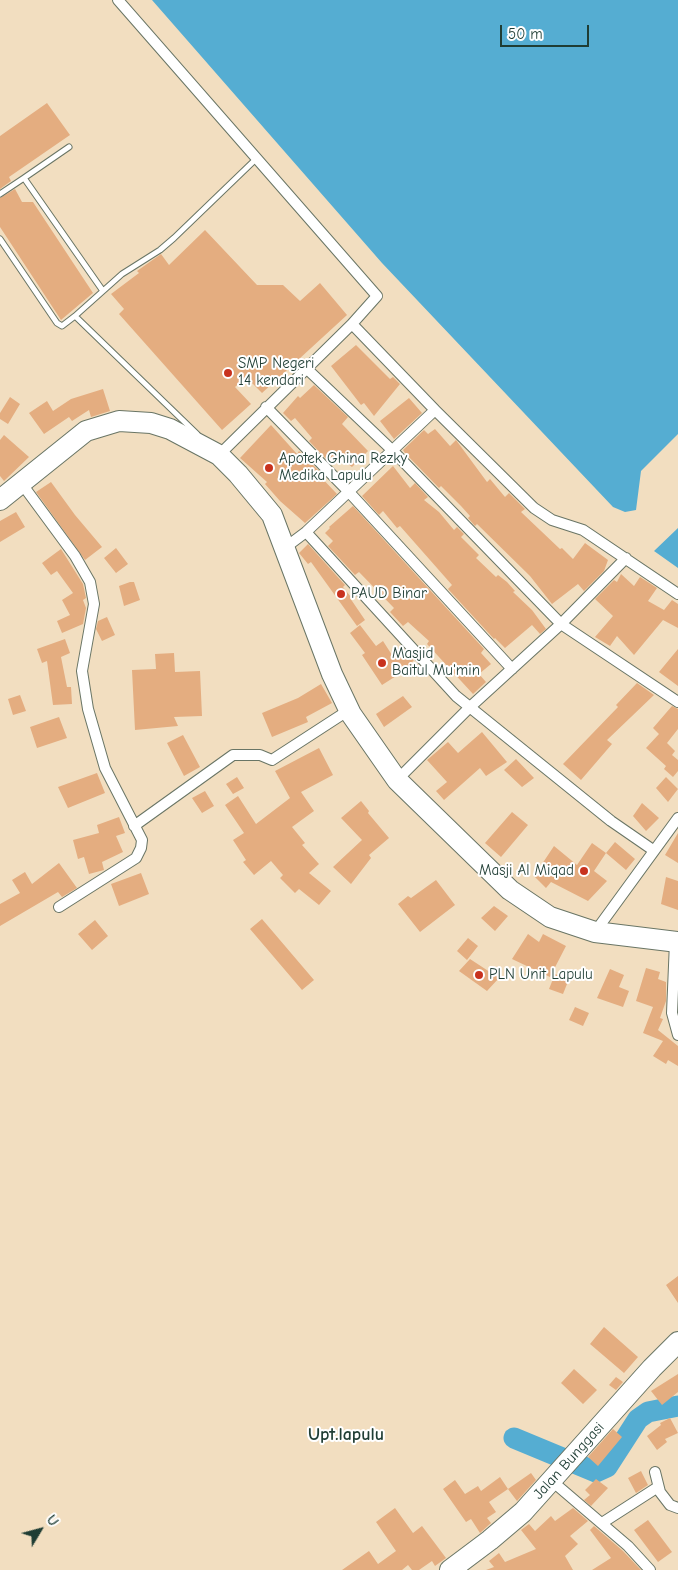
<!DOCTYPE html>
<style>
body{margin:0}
#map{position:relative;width:678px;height:1570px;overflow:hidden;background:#f2dec0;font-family:"Comic Neue",sans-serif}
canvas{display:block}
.north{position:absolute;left:15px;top:1505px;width:50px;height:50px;-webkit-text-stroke:4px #fff;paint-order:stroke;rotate:53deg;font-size:14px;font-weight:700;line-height:20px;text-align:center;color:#1f3d34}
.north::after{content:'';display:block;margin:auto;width:18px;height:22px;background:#1f3d34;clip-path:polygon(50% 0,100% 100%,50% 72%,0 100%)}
.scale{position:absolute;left:500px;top:25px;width:89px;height:22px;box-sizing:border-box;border:2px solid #1f3d34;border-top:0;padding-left:6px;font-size:15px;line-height:18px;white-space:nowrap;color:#1f3d34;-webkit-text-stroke:4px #fff;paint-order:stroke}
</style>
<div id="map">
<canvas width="678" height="1570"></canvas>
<div class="north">U</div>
<div class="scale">50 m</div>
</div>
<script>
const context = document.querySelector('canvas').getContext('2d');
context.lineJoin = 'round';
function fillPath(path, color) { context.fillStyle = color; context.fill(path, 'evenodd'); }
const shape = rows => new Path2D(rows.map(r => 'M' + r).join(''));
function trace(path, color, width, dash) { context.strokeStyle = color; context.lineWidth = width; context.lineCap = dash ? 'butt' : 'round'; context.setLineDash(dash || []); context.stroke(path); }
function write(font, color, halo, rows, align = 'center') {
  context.font = font + ' "Comic Neue",sans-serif'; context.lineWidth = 4; context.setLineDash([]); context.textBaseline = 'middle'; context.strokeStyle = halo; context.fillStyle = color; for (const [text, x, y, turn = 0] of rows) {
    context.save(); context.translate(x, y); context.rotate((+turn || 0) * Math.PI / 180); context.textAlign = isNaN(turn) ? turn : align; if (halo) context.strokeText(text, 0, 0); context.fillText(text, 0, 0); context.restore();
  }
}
const water = shape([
 [152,0,678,0,678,434,641,471,636,510,625,512,613,507,382,263],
 [678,528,678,568,654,551]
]);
const river = shape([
 [514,1438,596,1472,607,1467,638,1419,648,1412,678,1406]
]);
const building = shape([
 [47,103,70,135,9,177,11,181,0,189,0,136],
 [15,189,22,202,33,202,93,293,61,320,0,227,0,198],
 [205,230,257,285,283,285,300,301,320,283,347,315,262,393,246,377,235,387,251,404,222,430,119,314,124,309,111,294,139,273,137,271,161,254,169,265],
 [356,345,390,379,393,377,400,384,374,416,364,403,361,405,331,366],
 [314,385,348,417,342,424,368,451,352,467,339,457,331,464,309,441,312,438,295,418,291,421,283,413,298,396,300,398],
 [103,389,110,411,91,417,89,410,72,421,69,417,44,434,29,413,47,401,53,411,71,399],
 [10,397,20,404,8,424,0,419,0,413],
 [409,398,422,413,394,439,380,421],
 [271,425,297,454,299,451,321,473,318,474,337,494,305,523,280,501,265,484,267,482,240,458],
 [435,429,450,446,456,440,487,482,490,479,505,497,509,493,525,509,521,512,560,549,562,548,573,559,585,543,608,560,604,571,584,591,578,584,552,604,530,576,477,524,475,526,468,518,470,516,461,506,441,486,439,488,405,453,403,450,424,430,428,434],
 [4,435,29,457,4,481,0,476,0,440],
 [393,466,410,488,415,483,428,497,424,500,439,512,454,530,457,527,464,534,461,537,479,555,476,558,496,577,498,575,507,582,515,591,513,592,532,610,546,629,540,634,532,625,505,648,495,638,494,639,448,589,452,585,400,526,397,528,383,511,379,515,362,496],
 [51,482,75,515,102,547,85,560,36,492],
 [353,506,484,649,481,653,491,664,479,674,486,682,473,694,427,644,429,641,408,622,403,626,390,612,394,608,359,572,355,575,328,546,333,541,325,533,330,528,329,527],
 [16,512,25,527,0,542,0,521],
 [308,544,345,585,343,587,351,597,350,598,365,620,357,626,311,562,308,564,299,553],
 [116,548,128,564,116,573,104,558],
 [61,549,83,584,86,598,83,600,86,608,83,624,62,633,57,621,70,615,62,600,73,593,57,571,51,575,42,563],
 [621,574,634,586,640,577,657,588,648,601,664,610,672,600,678,604,678,628,663,620,634,655,617,636,610,646,595,637,613,616,595,599,614,580,617,582],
 [130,582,134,582,140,600,124,606,119,586],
 [107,617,115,635,102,641,96,629,98,621],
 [360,625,376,646,383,641,392,655,401,646,414,660,404,671,382,685,362,655,365,653,350,633],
 [65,639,70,653,61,657,67,687,71,687,72,704,53,705,47,661,42,663,37,649],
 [678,649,678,686,659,672],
 [174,653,175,672,200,671,202,716,174,717,178,726,135,730,132,670,156,669,155,654],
 [637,683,654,695,607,740,612,744,581,780,563,764,618,707,616,705],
 [321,684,332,703,306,717,308,722,272,737,262,713,298,698],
 [20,695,26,711,13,715,8,699],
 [403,696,412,707,384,727,376,714],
 [672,706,678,709,678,729,667,743,675,751,672,755,678,760,678,771,673,777,664,769,666,766,646,748,659,734,653,728],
 [59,717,67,738,37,748,30,727],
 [482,732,507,762,486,776,480,768,444,800,436,791,447,782,427,760,448,742,458,753],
 [183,735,200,767,184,776,167,743],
 [319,748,333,775,301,792,314,811,292,827,305,843,302,845,319,864,309,873,331,891,319,905,299,889,295,893,280,878,283,875,271,861,254,875,243,862,246,860,233,840,244,833,225,805,238,796,256,824,290,798,275,771],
 [516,759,534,778,522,787,504,770],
 [97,773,105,793,68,808,58,787],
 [237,777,244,788,233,794,226,784],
 [666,777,678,789,668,802,656,788],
 [205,791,214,806,202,813,192,798],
 [361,801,369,811,368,813,389,838,369,855,371,858,351,884,333,867,362,840,341,818],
 [642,803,659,818,646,831,633,816],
 [512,812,528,825,501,857,485,843],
 [119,817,125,833,116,836,123,852,102,862,104,870,89,874,84,857,78,859,73,840,99,833,97,825],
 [678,833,678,863,665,855],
 [615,842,635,859,626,870,606,853],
 [592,843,606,853,594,871,607,881,588,901,551,882,546,888,534,876,554,846,577,865],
 [59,863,77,888,62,897,58,892,0,926,0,904,20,893,12,880,25,872,32,884],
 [141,873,149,894,119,906,111,884],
 [666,877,678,881,678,910,661,904],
 [436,880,455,905,420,932,398,904,408,896,411,898],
 [494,906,508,916,495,931,481,918],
 [262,919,314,980,302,990,250,929],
 [95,920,108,936,92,950,78,934],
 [528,934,539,942,543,934,566,946,550,977,512,959],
 [468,938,478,946,467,960,457,951],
 [470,959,499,978,487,991,459,971],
 [646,968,660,972,658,979,666,982,666,1001,660,1018,663,1019,658,1030,678,1046,678,1066,668,1060,666,1064,653,1056,663,1041,643,1033,653,1007,636,1001],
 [610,969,624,975,619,987,629,991,623,1007,597,998],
 [555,974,569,979,563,994,549,989],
 [575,1007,589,1013,583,1026,569,1020],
 [678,1276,678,1303,666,1285],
 [604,1327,638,1357,624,1373,590,1344],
 [574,1369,597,1390,583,1404,561,1383],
 [678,1374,678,1392,662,1405,651,1391],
 [616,1377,623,1382,616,1390,609,1385],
 [670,1418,678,1433,665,1439,667,1442,657,1450,647,1436,661,1425,660,1423],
 [613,1429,622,1437,598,1466,588,1457],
 [641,1471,648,1485,636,1493,628,1478],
 [531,1473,536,1480,517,1501,508,1489],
 [500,1477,508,1489,489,1502,496,1512,487,1518,491,1523,480,1533,471,1519,466,1522,443,1489,455,1480,465,1494,478,1486,481,1491],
 [596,1479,608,1488,591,1506,584,1500,590,1495,585,1490],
 [395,1508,413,1533,422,1526,446,1558,435,1566,432,1561,419,1570,412,1570,408,1565,402,1570,342,1570,369,1551,378,1564,396,1551,376,1522],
 [573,1508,588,1521,570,1536,578,1544,565,1556,573,1570,486,1570,494,1567,489,1561,499,1553,505,1562,536,1549,521,1530,529,1524,535,1531,551,1516,555,1521],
 [648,1520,672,1552,658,1562,634,1530],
 [594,1526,623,1551,641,1570,592,1570,611,1558,590,1530]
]);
const lane = shape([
 [69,147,24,178,103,291,75,316,197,434],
 [0,194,24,178],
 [0,239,57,323,62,326,75,316],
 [103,291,122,274,160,250,174,238,257,158]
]);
const street = shape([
 [118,0,377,296,352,324],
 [306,368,393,451,561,624,678,702],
 [266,407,348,491,512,669],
 [219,455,352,324,435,410,534,508,552,520,583,530,678,594],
 [22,484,75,556,90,582,94,604,82,671,88,709,105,768,142,840,141,848,136,858,59,907],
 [306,532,456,696,611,821,653,850],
 [286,547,306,532,435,410],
 [397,780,469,708,561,624,626,558],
 [134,826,233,755,260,755,272,760,349,710],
 [595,932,678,818],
 [675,942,672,1013,678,1035],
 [655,1472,660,1492,670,1505,678,1508],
 [552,1481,628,1546,650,1570],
 [602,1523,658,1487]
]);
const highway = shape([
 [0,500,86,431,119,421,151,423,170,429,219,455,238,474,272,515,332,674,351,714,397,780,510,890,550,917,595,932,678,942],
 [450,1570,490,1540,523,1512,652,1368,678,1342]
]);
const markers = [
 [228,373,5,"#c8321e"],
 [269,468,5,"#c8321e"],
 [341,594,5,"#c8321e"],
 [382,663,5,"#c8321e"],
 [584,871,5,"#c8321e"],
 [479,975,5,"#c8321e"]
];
const poiNames = [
 ["SMP Negeri",238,364],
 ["14 kendari",238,381],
 ["Apotek Ghina Rezky",279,459],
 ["Medika Lapulu",279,476],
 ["PAUD Binar",351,594],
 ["Masjid",392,654],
 ["Baitul Mu'min",392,671],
 ["Masji Al Miqad",574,871,"right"],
 ["PLN Unit Lapulu",489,975]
];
const streetNames = [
 ["Jalan Bunggasi",569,1461,-48]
];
const quarterNames = [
 ["Upt.lapulu",346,1435]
];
fillPath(water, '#55add2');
trace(river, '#55add2', 21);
fillPath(building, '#e4ad80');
trace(lane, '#697565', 7);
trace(street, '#697565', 12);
trace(highway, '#697565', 22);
trace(lane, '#fff', 5);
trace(street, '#fff', 10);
trace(highway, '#fff', 20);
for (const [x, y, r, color] of markers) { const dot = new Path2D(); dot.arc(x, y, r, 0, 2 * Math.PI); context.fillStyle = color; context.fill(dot); trace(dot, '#fff', 2); }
write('15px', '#1f3d34', '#fff', poiNames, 'left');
write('15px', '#1f3d34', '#fff', streetNames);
write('bold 18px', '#1f3d34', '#fff', quarterNames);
</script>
